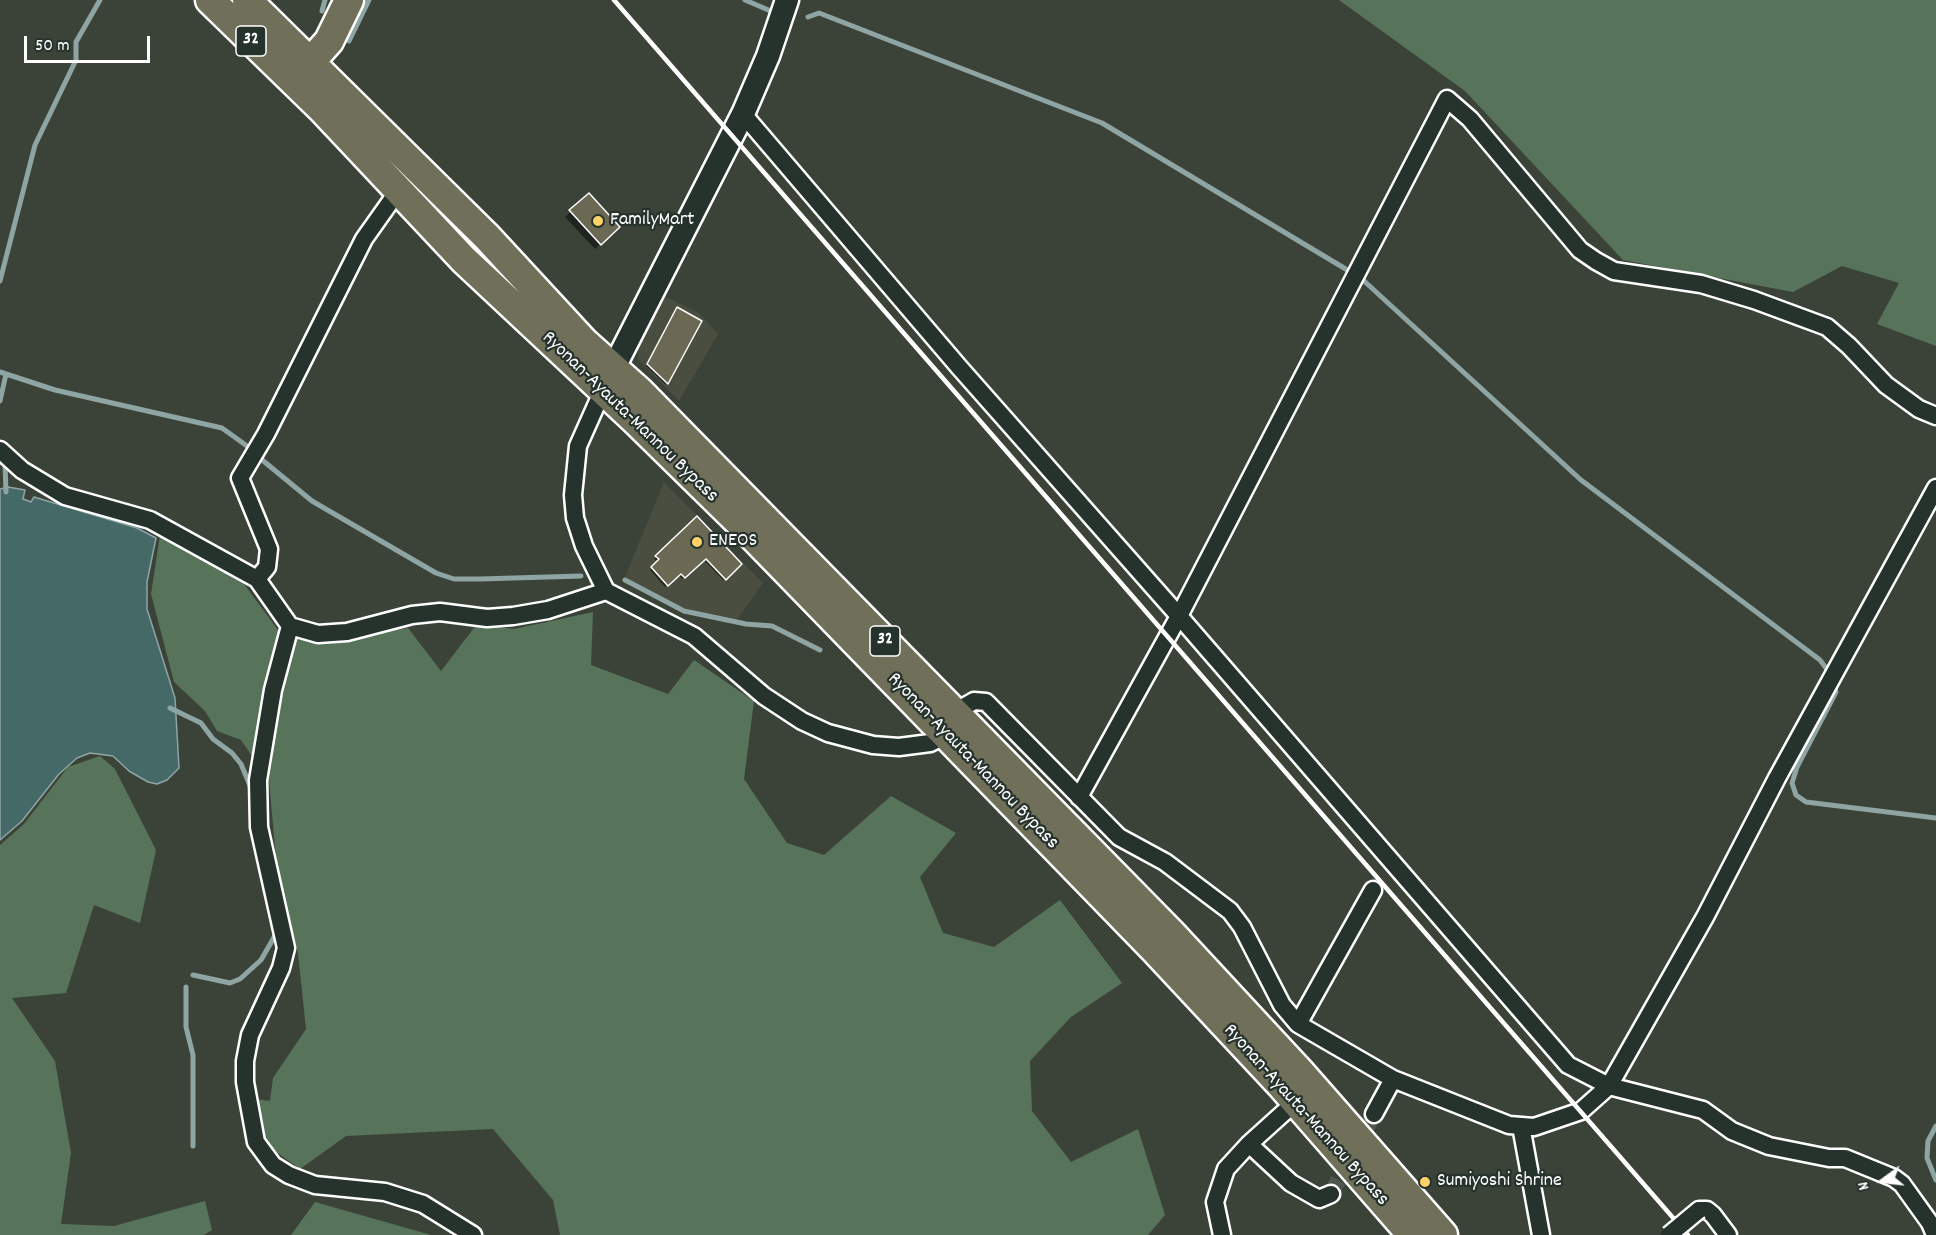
<!DOCTYPE html>
<style>
body{margin:0}
#map{position:relative;width:1936px;height:1235px;overflow:hidden;background:#3b4339;font-family:Dekko,sans-serif}
canvas{display:block}
.north{position:absolute;left:1852px;top:1151px;width:60px;height:60px;-webkit-text-stroke:4px #26332d;paint-order:stroke;rotate:255deg;font-size:16px;font-weight:700;line-height:24px;text-align:center;color:#fff}
.north::after{content:'';display:block;margin:auto;width:21px;height:27px;background:#fff;clip-path:polygon(50% 0,100% 100%,50% 72%,0 100%)}
.scale{position:absolute;left:24px;top:36px;width:126px;height:27px;box-sizing:border-box;border:3px solid #fff;border-top:0;padding-left:8px;font-size:18px;line-height:21px;white-space:nowrap;color:#fff;-webkit-text-stroke:4px #26332d;paint-order:stroke}
</style>
<div id="map">
<canvas width="1936" height="1235"></canvas>
<div class="north">N</div>
<div class="scale">50 m</div>
</div>
<script>
const context = document.querySelector('canvas').getContext('2d');
context.lineJoin = 'round';
function fillPath(path, color) { context.fillStyle = color; context.fill(path, 'evenodd'); }
const shape = rows => new Path2D(rows.map(r => 'M' + r).join(''));
function trace(path, color, width, dash) { context.strokeStyle = color; context.lineWidth = width; context.lineCap = dash ? 'butt' : 'round'; context.setLineDash(dash || []); context.stroke(path); }
function write(font, color, halo, rows, align = 'center') {
  context.font = font + ' Dekko,sans-serif'; context.lineWidth = 4.5; context.setLineDash([]); context.textBaseline = 'middle'; context.strokeStyle = halo; context.fillStyle = color; for (const [text, x, y, turn = 0] of rows) {
    context.save(); context.translate(x, y); context.rotate((+turn || 0) * Math.PI / 180); context.textAlign = isNaN(turn) ? turn : align; if (halo) context.strokeText(text, 0, 0); context.fillText(text, 0, 0); context.restore();
  }
}
const built = shape([
 [664,296,699,313,718,334,679,401,638,359,639,345],
 [664,482,763,583,737,620,692,611,669,602,625,577]
]);
const green = shape([
 [1339,0,1936,0,1936,346,1877,324,1899,283,1842,266,1793,292,1623,260,1465,91],
 [160,535,244,584,281,634,343,639,408,628,441,671,477,624,514,629,593,612,591,665,668,694,694,660,754,701,744,779,787,843,824,855,891,796,956,833,920,877,943,933,994,947,1060,900,1122,983,1071,1017,1030,1061,1032,1111,1071,1162,1138,1129,1165,1215,1148,1235,560,1235,553,1200,493,1129,346,1136,300,1169,265,1144,249,1098,270,1101,273,1078,306,1029,298,953,277,868,269,781,241,740,217,731,205,711,174,682,151,594],
 [100,756,115,769,156,850,140,923,94,905,66,993,12,998,55,1061,71,1153,61,1224,114,1226,205,1201,212,1230,204,1235,0,1235,0,845,24,824,68,767],
 [315,1202,431,1235,291,1235]
]);
const water = shape([
 [8,487,25,490,23,499,31,502,34,497,137,528,156,538,147,582,147,609,175,698,179,768,167,780,157,784,148,782,129,771,113,756,90,753,77,758,59,774,22,821,0,840,0,489,8,487]
]);
const shadow = shape([
 [589,195,618,227,595,249,565,217],
 [677,309,667,383,665,384,646,366],
 [697,518,740,564,723,580,703,559,682,579,678,575,665,587,650,570,658,562,654,559]
]);
const stream = shape([
 [745,0,773,12],
 [322,11,325,0],
 [808,17,819,13,1102,123,1349,271],
 [349,41,369,0],
 [1363,280,1581,480,1820,660,1826,668],
 [0,281,35,145,76,60,76,42,100,0],
 [0,372,55,390,222,428,247,446],
 [0,401,6,374],
 [261,459,312,501,436,573,454,579,480,579,581,576],
 [5,464,6,492],
 [625,580,684,611,746,624,772,626,820,650],
 [1835,688,1836,692,1797,767,1792,783,1796,795,1806,802,1936,818],
 [170,708,201,723,213,739,232,753,241,764,251,788],
 [193,975,230,983,240,979,261,960,277,932],
 [186,987,186,1027,193,1055,193,1146],
 [1936,1126,1928,1141,1927,1158,1936,1180]
]);
const building = shape([
 [589,193,620,227,601,245,569,210,589,193],
 [677,307,702,321,668,384,647,364,677,307],
 [697,516,742,564,726,580,706,559,685,578,681,574,668,586,651,567,659,559,655,556,697,516]
]);
const streetTunnel = shape([
 [1331,1194,1374,1114]
]);
const street = shape([
 [743,114,959,367,1179,616,1568,1065,1609,1086,1703,1110,1732,1131,1769,1146,1829,1158,1845,1158,1894,1178,1902,1184,1930,1223,1935,1235],
 [603,390,578,446,573,495,575,518,584,546,606,591],
 [0,450,22,470,65,496,150,520,257,579,290,626,318,634,347,632,412,615,440,612,487,618,513,616,548,610,606,591,694,636,764,696,802,721,828,733,873,745,899,747,930,743,946,735],
 [257,579,267,567,269,549,240,478,266,434,364,239,398,191],
 [290,626,273,690,258,780,259,827,286,948,281,968,250,1035,245,1061,245,1082,256,1142,273,1165,289,1175,315,1185,385,1192,423,1204,473,1235],
 [955,712,974,701,986,702,1119,837,1165,862,1230,911,1242,927,1282,1005,1298,1024],
 [1079,797,1179,616,1447,99,1470,119,1580,250,1596,261,1614,271,1701,284,1754,300,1827,327,1849,346,1886,385,1919,409,1936,416],
 [1373,890,1298,1024,1393,1079,1509,1125,1534,1127,1581,1111,1609,1086,1705,917,1777,778,1936,488],
 [1374,1114,1393,1079],
 [1521,1126,1541,1235],
 [1249,1144,1291,1183,1319,1199,1331,1194],
 [1699,1210,1707,1210,1713,1215,1728,1235],
 [1222,1235,1215,1202,1226,1169,1249,1144,1301,1097]
]);
const secondary = shape([
 [607,381,743,114,768,56,787,0]
]);
const highway = shape([
 [210,0,322,109,464,260,636,421,740,523,1154,949,1282,1086,1412,1235],
 [247,0,487,237,584,342,640,392,1171,933,1299,1071,1443,1235],
 [297,77,329,41,349,0]
]);
const rail = shape([
 [614,0,1688,1235]
]);
const streetBridge = shape([
 [1669,1235,1699,1210]
]);
const markers = [
 [598,221,6,"#ffd166"],
 [697,542,6,"#ffd166"],
 [1425,1182,6,"#ffd166"]
];
const shields = [
 [251,41,30],
 [885,641,30]
];
const shieldNames = [
 ["32",251,41],
 ["32",885,641]
];
const poiNames = [
 ["FamilyMart",610,221],
 ["ENEOS",709,542],
 ["Sumiyoshi Shrine",1437,1182]
];
const streetNames = [
 ["Ryonan-Ayauta-Mannou Bypass",629,418,44],
 ["Ryonan-Ayauta-Mannou Bypass",972,762,46],
 ["Ryonan-Ayauta-Mannou Bypass",1305,1116,48]
];
fillPath(built, '#494e41');
fillPath(green, '#57745b');
fillPath(water, '#446967');
trace(water, '#8fa5a4', 1.5);
fillPath(shadow, '#0007');
trace(stream, '#8fa5a4', 5);
fillPath(building, '#6b6854');
trace(building, '#fff', 1.5);
trace(streetTunnel, '#4f564d', 16, [16, 8]);
trace(street, '#fff', 21);
trace(secondary, '#fff', 27);
trace(highway, '#fff', 33);
trace(street, '#26332d', 16);
trace(secondary, '#26332d', 22);
trace(highway, '#706f59', 28);
trace(rail, '#fff', 4.5);
trace(streetBridge, '#fff', 21, []);
trace(streetBridge, '#26332d', 16);
for (const [x, y, r, color] of markers) { const dot = new Path2D(); dot.arc(x, y, r, 0, 2 * Math.PI); context.fillStyle = color; context.fill(dot); trace(dot, '#26332d', 2); }
for (const [x, y, w] of shields) { const box = new Path2D(); box.roundRect(x - w / 2, y - 15, w, 30, 4.5); context.fillStyle = '#26332d'; context.fill(box); trace(box, '#fff', 1.5); }
write('bold 18px', '#fff', null, shieldNames);
write('20px', '#fff', '#26332d', poiNames, 'left');
write('20px', '#fff', '#26332d', streetNames);
</script>
